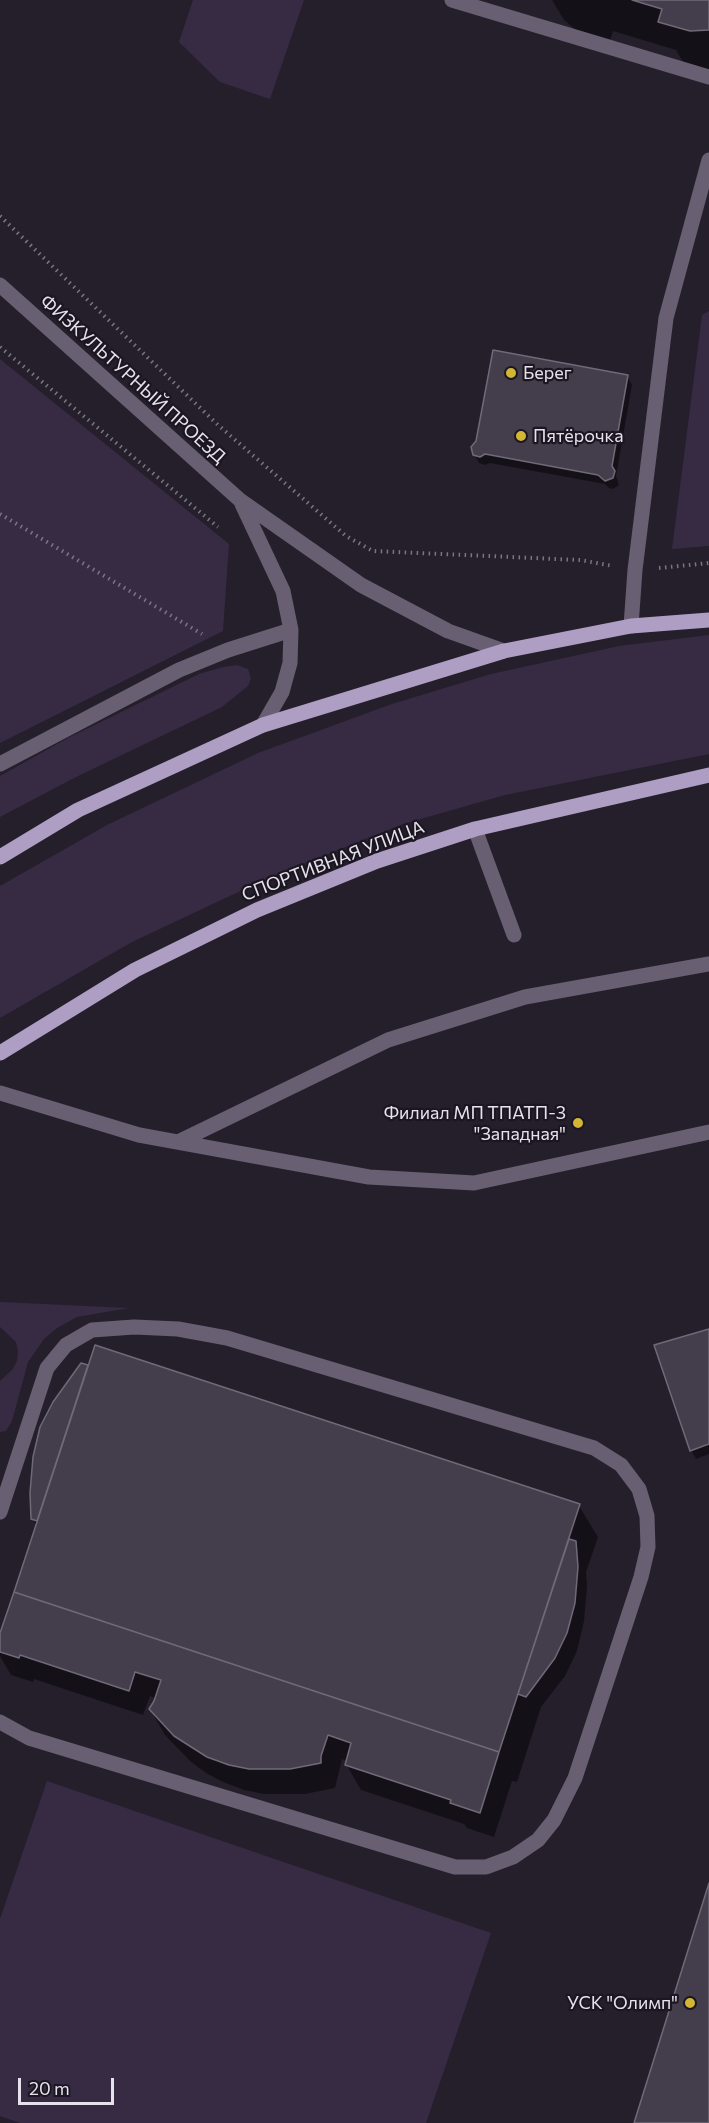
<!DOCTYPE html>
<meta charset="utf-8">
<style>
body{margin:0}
#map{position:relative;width:709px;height:2123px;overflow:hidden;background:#251f2c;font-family:Commissioner,sans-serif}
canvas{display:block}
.scale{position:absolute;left:18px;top:2078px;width:96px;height:27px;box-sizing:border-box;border:3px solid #e6e2eb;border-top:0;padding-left:8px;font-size:18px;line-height:21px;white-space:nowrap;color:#e6e2eb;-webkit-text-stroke:4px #1b1622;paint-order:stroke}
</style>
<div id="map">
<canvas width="709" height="2123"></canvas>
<div class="scale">20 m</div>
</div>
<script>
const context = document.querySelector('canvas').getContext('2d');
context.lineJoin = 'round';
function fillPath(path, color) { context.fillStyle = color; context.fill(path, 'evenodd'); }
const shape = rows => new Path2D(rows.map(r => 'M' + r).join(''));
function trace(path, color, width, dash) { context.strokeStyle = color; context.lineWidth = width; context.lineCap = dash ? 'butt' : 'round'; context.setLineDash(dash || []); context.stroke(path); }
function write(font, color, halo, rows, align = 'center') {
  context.font = font + ' Commissioner,sans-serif'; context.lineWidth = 4.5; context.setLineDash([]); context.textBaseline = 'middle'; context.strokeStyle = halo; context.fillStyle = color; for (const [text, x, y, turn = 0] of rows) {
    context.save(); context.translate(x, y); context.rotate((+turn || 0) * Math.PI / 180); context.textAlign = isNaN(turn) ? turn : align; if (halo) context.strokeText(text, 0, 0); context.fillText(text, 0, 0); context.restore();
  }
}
const green = shape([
 [193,0,304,0,270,99,220,82,179,42],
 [709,311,709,546,672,549,702,315],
 [0,359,229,544,223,631,0,743],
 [709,635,709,754,505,795,403,824,268,878,132,942,0,1018,0,886,107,825,258,753,392,704,491,674,619,646],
 [237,665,248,669,251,679,248,686,222,707,74,778,0,817,0,776,68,738,199,674,223,667],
 [0,1302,129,1308,77,1317,57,1328,44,1339,28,1362,12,1421,6,1431,0,1432,0,1381,12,1370,17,1361,18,1351,16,1342,0,1327],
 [47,1781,491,1933,426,2123,20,2123,0,2116,0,1919]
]);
const shadow = shape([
 [552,0,709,0,709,74,686,67,676,50,613,31,609,43,582,35,564,20],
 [627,376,632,385,616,476,619,485,613,489,609,488,605,484,490,463,485,465,479,463,474,454],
 [709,1330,709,1454,696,1459,691,1450],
 [96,1346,579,1506,598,1537,586,1572,587,1586,584,1621,577,1651,565,1676,541,1707,517,1782,512,1781,494,1837,467,1828,464,1824,361,1790,346,1764,347,1761,342,1759,335,1788,305,1794,264,1794,244,1790,223,1782,206,1773,190,1761,165,1735,150,1709,157,1699,150,1696,143,1715,34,1679,33,1682,11,1675,0,1656,0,1638,37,1526,32,1519,87,1366,89,1369]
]);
const building = shape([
 [632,0,709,0,709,30,690,31,658,22,662,9,632,0],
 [493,350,628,375,612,466,615,471,613,478,605,481,598,475,485,454,480,457,473,455,471,447,476,441,493,350],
 [709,1329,709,1444,690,1451,654,1345,709,1329],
 [95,1345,580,1504,499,1752,14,1592,95,1345],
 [81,1363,88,1365,37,1521,31,1519,30,1493,33,1457,40,1427,53,1402,81,1363],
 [569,1539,576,1541,578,1567,575,1603,567,1633,555,1658,526,1697,518,1694,569,1539],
 [14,1592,499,1752,480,1813,450,1803,451,1800,345,1765,351,1743,328,1735,321,1756,321,1763,290,1769,249,1769,229,1765,207,1757,174,1736,149,1709,154,1701,161,1680,135,1672,129,1691,20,1655,19,1658,0,1652,0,1633,14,1592],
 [709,1883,709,2123,634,2123,709,1883]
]);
const path = shape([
 [0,216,218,425,346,536,373,551,580,560,613,566],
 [0,347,218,527],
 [0,514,202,634],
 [659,568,709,563]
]);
const lane = shape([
 [452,0,709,77],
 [631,626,635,570,666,318,709,160],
 [475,829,514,935],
 [0,1093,139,1135,369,1177,474,1183,709,1132],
 [178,1142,388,1040,525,997,709,964],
 [0,1512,47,1368,66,1345,92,1330,134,1327,178,1329,227,1338,594,1448,621,1465,639,1489,647,1516,648,1547,641,1577,575,1778,554,1820,538,1840,513,1857,486,1867,455,1867,29,1738,0,1722]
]);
const street = shape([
 [0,285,241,501,361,585,448,631,504,651],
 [242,504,283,591,291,630,290,663,282,692,263,725],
 [0,764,179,670,228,650,291,630]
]);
const primary = shape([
 [0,857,78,810,263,725,504,651,631,626,709,620],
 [0,1053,135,970,257,910,377,861,475,829,709,775]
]);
const markers = [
 [511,373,6,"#d3b635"],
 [521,436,6,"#d3b635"],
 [578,1123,6,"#d3b635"],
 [690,2003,6,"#d3b635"]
];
const poiNames = [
 ["Берег",523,373],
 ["Пятёрочка",533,436],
 ["Филиал МП ТПАТП-3",566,1113,"right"],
 ["\"Западная\"",566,1134,"right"],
 ["УСК \"Олимп\"",678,2003,"right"]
];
const streetNames = [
 ["ФИЗКУЛЬТУРНЫЙ ПРОЕЗД",133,379,42],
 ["СПОРТИВНАЯ УЛИЦА",333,861,-21]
];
fillPath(green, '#372b44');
fillPath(shadow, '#0007');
fillPath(building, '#443e4c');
trace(building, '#706978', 1.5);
trace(path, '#7b7681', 4, [1.5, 4.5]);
trace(lane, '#686072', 15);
trace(street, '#686072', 15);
trace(primary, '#af9ec3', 15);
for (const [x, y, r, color] of markers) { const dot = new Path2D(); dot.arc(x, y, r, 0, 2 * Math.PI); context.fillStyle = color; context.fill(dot); trace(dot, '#1b1622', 2); }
write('18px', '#e6e2eb', '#1b1622', poiNames, 'left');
write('18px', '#e6e2eb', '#1b1622', streetNames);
</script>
